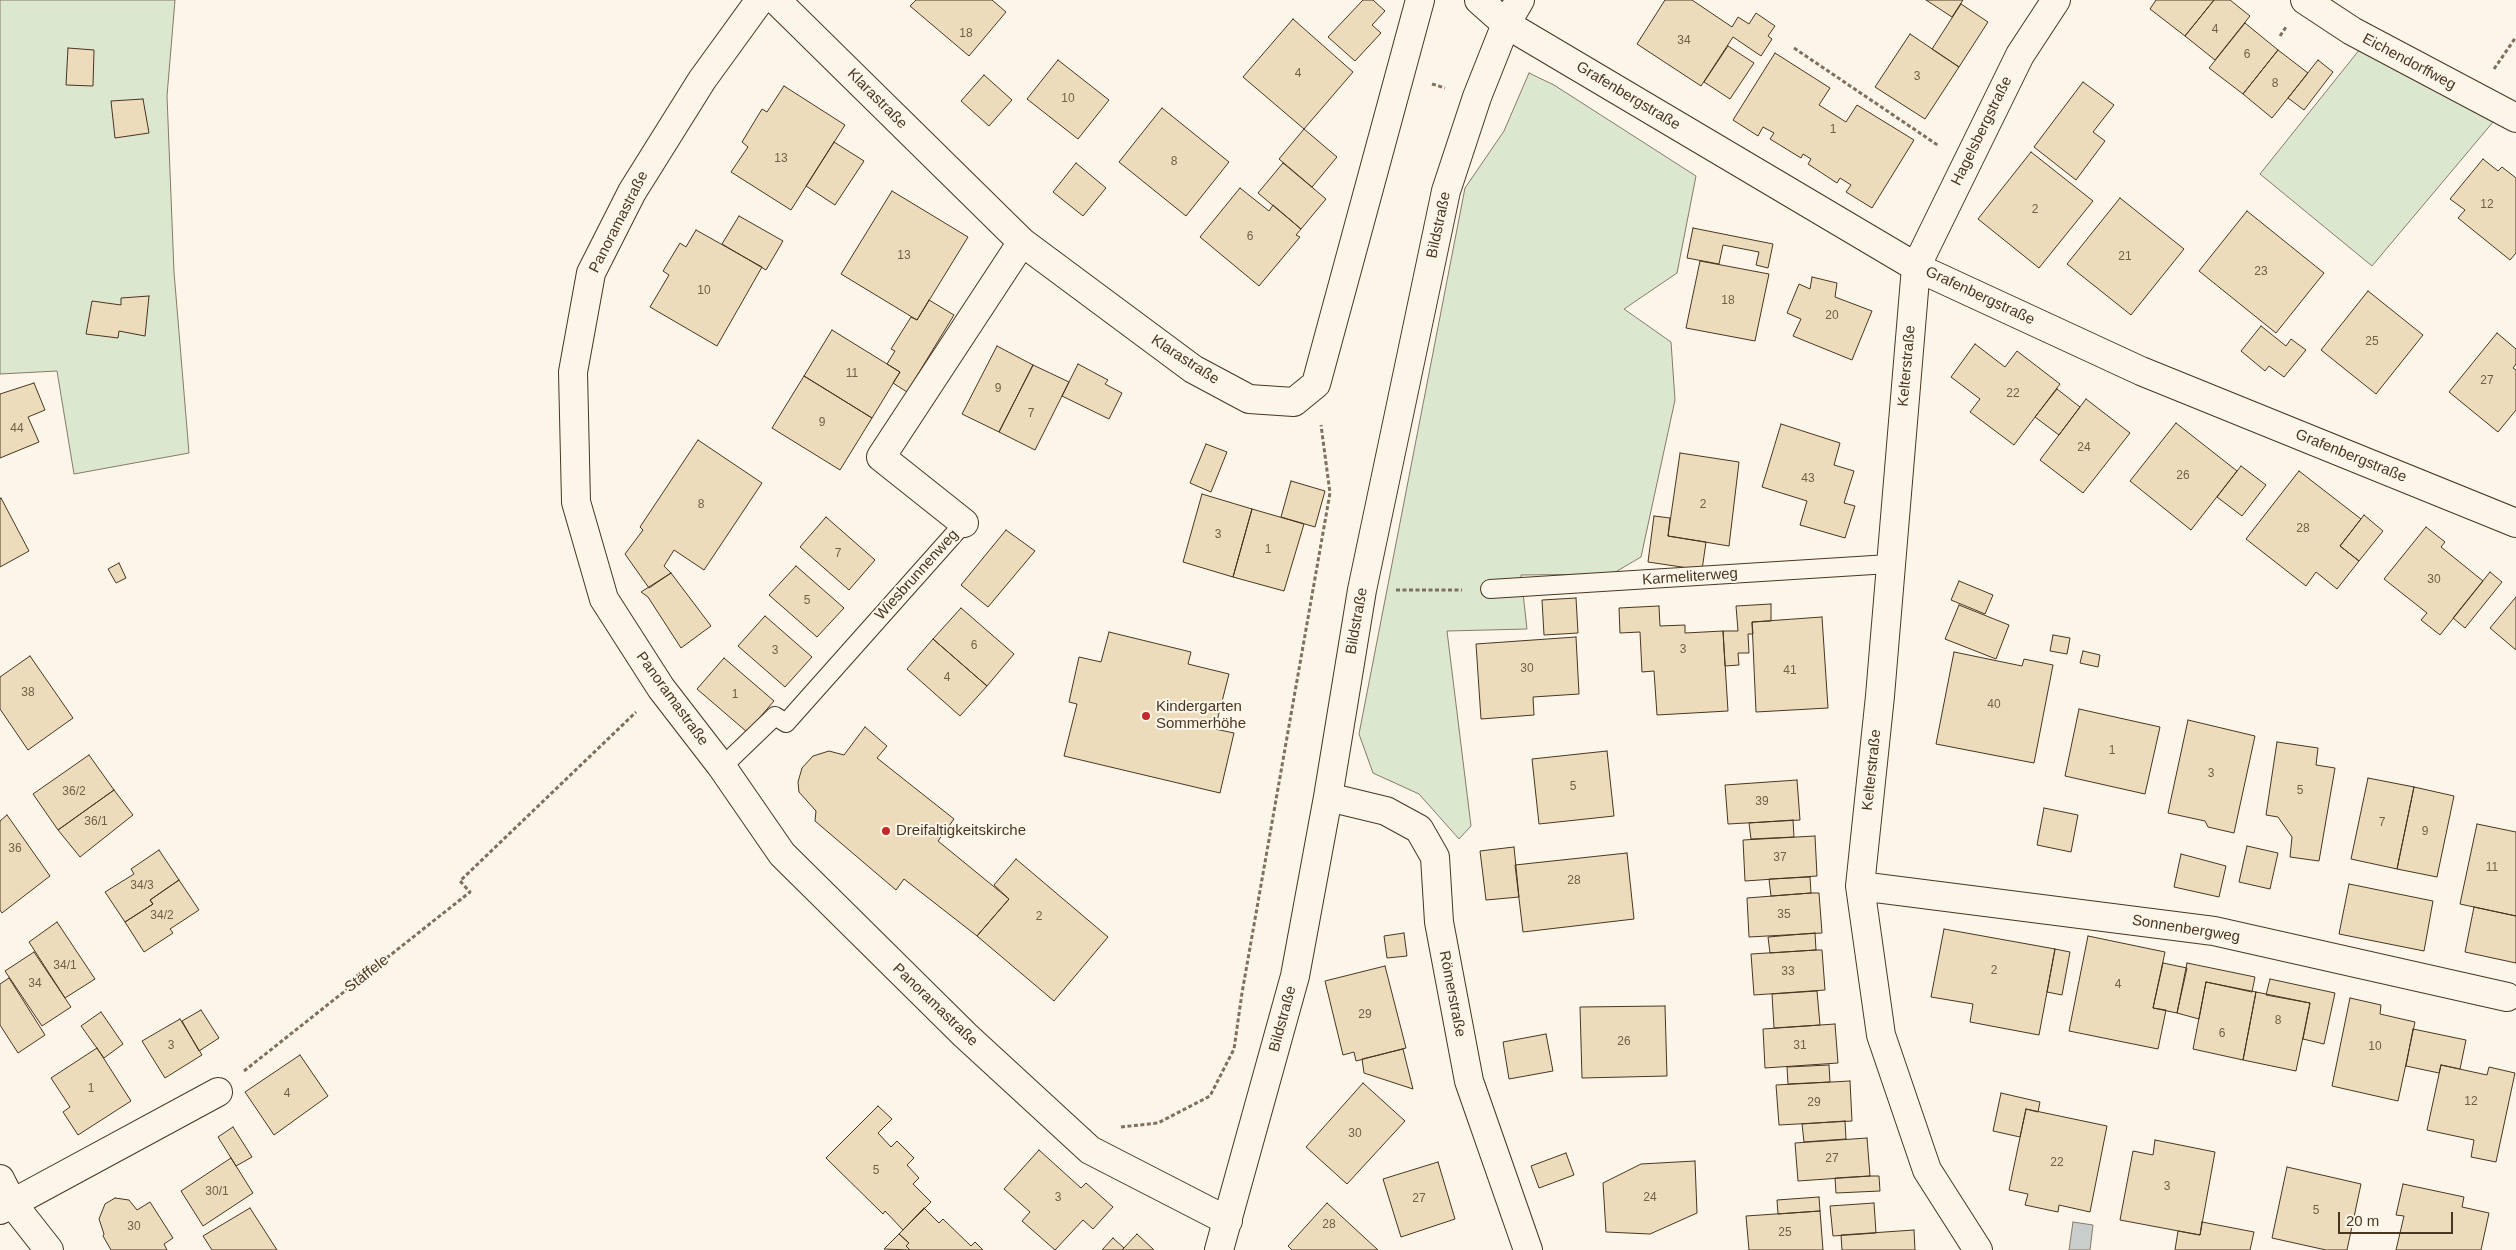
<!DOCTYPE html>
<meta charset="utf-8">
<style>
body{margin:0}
#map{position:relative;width:2516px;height:1250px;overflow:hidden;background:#fbf6e9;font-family:Arial,sans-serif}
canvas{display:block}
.scale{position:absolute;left:2338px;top:1212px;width:115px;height:22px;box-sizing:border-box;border:2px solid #4a3520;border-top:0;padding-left:6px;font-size:15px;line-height:18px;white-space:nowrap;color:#4a3520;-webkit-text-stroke:4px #fbf6e9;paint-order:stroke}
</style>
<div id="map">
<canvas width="2516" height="1250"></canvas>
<div class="scale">20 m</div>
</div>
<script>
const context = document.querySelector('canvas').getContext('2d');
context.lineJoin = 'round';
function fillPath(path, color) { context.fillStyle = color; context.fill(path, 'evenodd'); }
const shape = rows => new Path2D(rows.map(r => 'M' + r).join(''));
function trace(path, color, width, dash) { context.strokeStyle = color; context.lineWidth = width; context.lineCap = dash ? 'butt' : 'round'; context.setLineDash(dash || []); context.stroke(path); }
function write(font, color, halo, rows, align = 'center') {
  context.font = font + ' Arial,sans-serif'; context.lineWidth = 4; context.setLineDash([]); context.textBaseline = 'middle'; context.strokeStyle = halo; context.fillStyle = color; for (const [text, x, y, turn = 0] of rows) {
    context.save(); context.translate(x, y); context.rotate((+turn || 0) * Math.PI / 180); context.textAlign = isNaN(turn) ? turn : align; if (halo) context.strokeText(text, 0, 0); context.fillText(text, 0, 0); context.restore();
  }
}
const green = shape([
 [0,0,175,0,167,96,174,272,189,453,74,474,57,371,0,374,0,0],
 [2360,49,2493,122,2372,266,2260,174,2360,49],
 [1529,73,1554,85,1696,176,1677,273,1624,309,1671,342,1675,400,1641,557,1612,574,1521,575,1527,629,1447,631,1471,826,1459,839,1419,794,1373,773,1359,734,1465,188,1504,131,1529,73]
]);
const water = shape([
 [2073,1222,2093,1225,2090,1250,2069,1250,2073,1222]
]);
const building = shape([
 [916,0,992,0,1006,12,969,56,910,6,916,0],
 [1363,0,1373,0,1385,11,1372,25,1381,33,1355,61,1328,37,1363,0],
 [1665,0,1692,0,1732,27,1738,17,1749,24,1756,13,1775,26,1768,36,1772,39,1761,56,1733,37,1701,86,1637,44,1665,0],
 [1926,0,1963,0,1952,17,1926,0],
 [2156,0,2214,0,2185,36,2150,9,2156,0],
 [2214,0,2230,0,2250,16,2215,60,2185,36,2214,0],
 [1961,4,1988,22,1959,67,1932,49,1961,4],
 [1293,19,1353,72,1304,129,1243,77,1293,19],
 [2245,23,2278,50,2243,94,2209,68,2245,23],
 [1910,34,1959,67,1925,119,1875,87,1910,34],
 [1728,46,1754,63,1730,99,1704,82,1728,46],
 [68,48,94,50,93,86,66,85,68,48],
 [2278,50,2308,73,2272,118,2243,94,2278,50],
 [1775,53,1830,88,1819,105,1846,122,1857,105,1914,140,1872,208,1846,192,1851,185,1840,178,1837,183,1808,164,1811,159,1803,154,1801,158,1770,139,1774,133,1763,127,1758,136,1733,120,1775,53],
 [1058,60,1109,100,1078,139,1027,99,1058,60],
 [2318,60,2333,72,2304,110,2288,98,2318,60],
 [984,75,1012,100,989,126,961,101,984,75],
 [2083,82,2114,105,2093,132,2105,141,2076,180,2034,147,2083,82],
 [784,86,845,125,791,210,731,172,748,147,742,142,762,109,767,112,784,86],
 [143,99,149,133,115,138,111,101,143,99],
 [1162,108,1229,162,1186,216,1119,162,1162,108],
 [1304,129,1337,157,1312,187,1279,159,1304,129],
 [834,142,864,161,835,205,806,186,834,142],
 [2031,152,2093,201,2039,268,1978,219,2031,152],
 [2483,159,2498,171,2502,167,2516,178,2516,253,2510,260,2458,218,2465,210,2450,199,2483,159],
 [1076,163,1106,188,1083,216,1053,192,1076,163],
 [1283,163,1326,199,1301,229,1258,193,1283,163],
 [1240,188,1269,211,1273,205,1301,229,1296,235,1300,237,1259,286,1200,237,1240,188],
 [892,191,968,237,917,320,841,274,892,191],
 [2120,198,2184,249,2131,315,2067,264,2120,198],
 [2247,211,2324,273,2276,333,2199,271,2247,211],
 [739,216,783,241,766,270,722,244,739,216],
 [1693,228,1773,244,1768,268,1756,265,1759,252,1723,245,1719,264,1687,258,1693,228],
 [696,230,762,267,717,346,650,307,669,275,663,271,680,243,686,247,696,230],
 [1700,261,1769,274,1755,341,1686,328,1700,261],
 [1812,277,1837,283,1835,297,1872,311,1852,360,1793,336,1801,319,1787,313,1799,284,1810,289,1812,277],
 [2368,291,2423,335,2376,394,2321,350,2368,291],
 [149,296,145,336,119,331,118,338,86,334,92,301,121,305,121,298,149,296],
 [929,300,954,315,907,392,893,383,900,372,887,364,895,351,891,349,911,317,917,320,929,300],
 [2261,326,2286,346,2291,339,2306,350,2284,377,2269,366,2265,371,2241,351,2261,326],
 [832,330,900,372,872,418,804,376,832,330],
 [2497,333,2516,349,2516,364,2513,368,2516,370,2516,410,2498,432,2449,392,2497,333],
 [1975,344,2005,367,2017,351,2060,384,2014,445,1970,412,1980,399,1951,377,1975,344],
 [997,346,1033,365,999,432,962,414,997,346],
 [1078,364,1108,380,1105,384,1122,393,1109,419,1062,396,1078,364],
 [1033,365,1069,382,1035,450,999,432,1033,365],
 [804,376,872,418,840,470,772,428,804,376],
 [34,383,45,410,28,417,39,442,0,458,0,394,34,383],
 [2057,389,2080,407,2059,435,2035,417,2057,389],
 [2086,399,2130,433,2083,493,2040,460,2086,399],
 [2176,423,2237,471,2191,530,2130,481,2176,423],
 [1781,424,1840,443,1834,465,1854,471,1844,503,1855,506,1845,538,1800,525,1807,501,1762,487,1781,424],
 [698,440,762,483,704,570,674,550,664,566,671,573,649,588,625,554,643,530,640,527,698,440],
 [1206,444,1227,452,1211,492,1190,483,1206,444],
 [1680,453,1739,462,1729,546,1668,536,1680,453],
 [2241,466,2266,485,2242,516,2217,497,2241,466],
 [2299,471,2361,519,2340,546,2359,561,2337,589,2316,572,2306,586,2246,539,2299,471],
 [1291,481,1325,491,1315,527,1281,517,1291,481],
 [1202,494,1252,509,1233,577,1183,562,1202,494],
 [1,498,29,551,0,567,0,499,1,498],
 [1252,509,1304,524,1284,591,1233,577,1252,509],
 [2364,515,2383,531,2359,561,2340,546,2364,515],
 [1654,516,1670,518,1668,536,1706,542,1702,570,1648,562,1654,516],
 [826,517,875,560,849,590,800,547,826,517],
 [2426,527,2445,542,2441,547,2483,581,2440,635,2421,620,2427,613,2384,579,2426,527],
 [1006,530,1035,551,988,607,961,585,1006,530],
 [119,563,126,578,116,583,108,569,119,563],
 [796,566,844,608,817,637,769,595,796,566],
 [2490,572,2502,582,2465,628,2453,618,2490,572],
 [671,573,711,626,681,648,648,597,641,592,671,573],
 [1959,581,1993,595,1985,614,1951,600,1959,581],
 [2516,597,2516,650,2490,628,2516,597],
 [1576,598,1578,633,1544,635,1542,600,1576,598],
 [1771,604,1771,621,1752,622,1753,634,1748,634,1749,653,1738,653,1739,665,1725,666,1723,631,1738,631,1736,606,1771,604],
 [1959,605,2009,625,1996,659,1945,639,1959,605],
 [1659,606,1660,626,1685,625,1685,633,1723,631,1728,711,1657,715,1654,671,1642,672,1640,632,1620,633,1619,608,1659,606],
 [961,608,1014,654,987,686,933,639,961,608],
 [765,616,812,657,785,687,738,646,765,616],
 [1822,617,1828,708,1756,712,1752,622,1822,617],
 [1109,632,1191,652,1188,664,1229,674,1215,729,1234,733,1220,793,1064,756,1077,704,1069,702,1079,657,1101,662,1109,632],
 [2053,635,2070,638,2067,654,2050,651,2053,635],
 [1576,637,1579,694,1533,697,1534,715,1481,719,1476,644,1576,637],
 [933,639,987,686,960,716,907,669,933,639],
 [2083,651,2100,655,2098,667,2080,663,2083,651],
 [1954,652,2022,666,2024,659,2053,665,2034,763,1936,744,1954,652],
 [30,656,73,718,28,750,0,709,0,677,30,656],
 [724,658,774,701,747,732,697,689,724,658],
 [2079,709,2160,727,2145,794,2065,776,2079,709],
 [2188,720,2255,736,2234,833,2208,827,2205,821,2168,813,2188,720],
 [865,727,887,746,877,758,954,819,938,841,1009,899,977,936,904,879,896,890,815,821,816,811,799,792,798,782,802,768,813,756,829,751,844,755,865,727],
 [2277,742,2318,748,2316,765,2335,768,2319,861,2290,857,2292,837,2278,817,2266,815,2277,742],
 [1607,751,1614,816,1539,824,1532,759,1607,751],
 [89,755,114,790,58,830,33,794,89,755],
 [2368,778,2414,787,2397,869,2351,859,2368,778],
 [1797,780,1800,820,1728,824,1725,785,1797,780],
 [2414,787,2454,796,2437,877,2397,869,2414,787],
 [114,790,133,815,80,857,58,830,114,790],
 [2044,808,2078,815,2071,852,2037,845,2044,808],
 [7,815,50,876,2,913,0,910,0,821,7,815],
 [1793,820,1794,837,1751,839,1749,823,1793,820],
 [2477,824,2516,832,2516,916,2460,904,2477,824],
 [1815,836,1817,876,1745,881,1743,840,1815,836],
 [2247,846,2278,853,2270,889,2239,882,2247,846],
 [1514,847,1519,897,1486,900,1480,851,1514,847],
 [159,850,179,880,150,900,153,904,125,922,105,892,134,874,131,869,159,850],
 [1627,853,1634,919,1523,932,1515,865,1627,853],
 [2181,854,2226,866,2219,897,2174,887,2181,854],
 [1016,859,1108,937,1054,1001,977,936,1009,899,994,885,1016,859],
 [1810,877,1811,893,1771,896,1769,879,1810,877],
 [179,880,199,910,170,929,173,933,144,952,125,922,153,904,150,900,179,880],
 [2349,884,2433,901,2424,951,2339,934,2349,884],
 [1811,893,1819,893,1822,933,1749,937,1747,898,1811,893],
 [2474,907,2516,916,2516,963,2465,952,2474,907],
 [57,922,95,979,65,998,29,942,57,922],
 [1944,929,2055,949,2039,1035,1970,1022,1973,1004,1931,997,1944,929],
 [1404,933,1407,956,1387,958,1384,936,1404,933],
 [1815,933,1816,950,1770,953,1768,937,1815,933],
 [2088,936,2165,952,2153,1008,2166,1010,2158,1049,2069,1031,2088,936],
 [2055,949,2070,952,2062,995,2047,992,2055,949],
 [1816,950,1822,950,1825,990,1754,995,1751,954,1816,950],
 [34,952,71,1007,42,1026,5,971,34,952],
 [2163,963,2187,968,2177,1013,2153,1008,2163,963],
 [2187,963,2255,977,2252,992,2206,982,2199,1019,2177,1013,2187,963],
 [1385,966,1406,1048,1356,1061,1354,1052,1343,1055,1325,981,1385,966],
 [9,978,45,1035,18,1053,0,1025,0,984,9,978],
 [2270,979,2335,993,2324,1044,2303,1039,2310,1003,2266,995,2270,979],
 [2206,982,2256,992,2243,1060,2193,1049,2206,982],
 [1817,991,1820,1025,1774,1028,1772,994,1817,991],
 [2256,992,2310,1003,2296,1071,2243,1060,2256,992],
 [2350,998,2381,1005,2380,1014,2415,1022,2398,1101,2332,1086,2350,998],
 [1665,1006,1667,1076,1582,1078,1580,1007,1665,1006],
 [201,1010,219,1038,199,1051,182,1021,201,1010],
 [101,1012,123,1044,104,1058,81,1026,101,1012],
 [180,1019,202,1055,165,1078,142,1041,180,1019],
 [1835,1024,1838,1063,1765,1068,1763,1029,1835,1024],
 [2413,1029,2466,1040,2460,1069,2441,1065,2439,1073,2406,1066,2413,1029],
 [1546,1034,1553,1071,1509,1079,1503,1042,1546,1034],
 [97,1048,131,1101,78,1135,63,1112,70,1107,51,1078,97,1048],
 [1403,1049,1413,1089,1364,1073,1362,1059,1403,1049],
 [300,1055,328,1096,274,1135,245,1092,300,1055],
 [1829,1065,1830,1082,1788,1084,1787,1067,1829,1065],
 [2441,1065,2487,1075,2489,1067,2515,1073,2496,1162,2471,1157,2474,1140,2427,1130,2441,1065],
 [1850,1081,1852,1121,1779,1125,1776,1085,1850,1081],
 [1363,1083,1405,1121,1347,1184,1306,1147,1363,1083],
 [2001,1093,2040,1102,2038,1112,2026,1109,2020,1137,1993,1131,2001,1093],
 [878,1106,892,1119,878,1133,891,1147,897,1141,914,1158,907,1165,919,1178,913,1184,931,1202,903,1230,885,1211,883,1214,826,1158,878,1106],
 [2026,1109,2107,1126,2090,1212,2059,1205,2058,1212,2025,1205,2028,1194,2009,1190,2026,1109],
 [1845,1121,1846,1139,1804,1142,1802,1124,1845,1121],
 [233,1127,252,1157,236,1166,218,1137,233,1127],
 [1867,1138,1870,1176,1798,1181,1795,1143,1867,1138],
 [2155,1140,2215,1152,2200,1235,2120,1220,2133,1151,2153,1155,2155,1140],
 [1039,1150,1081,1188,1086,1183,1113,1207,1093,1229,1083,1220,1055,1250,1022,1221,1030,1212,1004,1189,1039,1150],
 [1566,1153,1574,1175,1539,1188,1531,1166,1566,1153],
 [231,1158,253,1193,203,1226,181,1191,231,1158],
 [1695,1161,1697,1213,1650,1234,1606,1232,1603,1183,1641,1164,1695,1161],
 [1438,1162,1455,1219,1401,1237,1383,1179,1438,1162],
 [2287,1167,2361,1184,2347,1250,2326,1250,2272,1238,2287,1167],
 [1870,1176,1879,1176,1880,1191,1836,1193,1835,1178,1870,1176],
 [2403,1184,2464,1197,2462,1207,2489,1213,2481,1250,2396,1250,2404,1216,2396,1215,2403,1184],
 [1819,1197,1820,1211,1778,1214,1777,1200,1819,1197],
 [115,1198,129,1200,137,1210,150,1202,173,1238,164,1244,167,1250,111,1250,103,1236,104,1234,99,1219,105,1204,115,1198],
 [1327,1203,1378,1250,1292,1250,1288,1246,1327,1203],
 [1874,1203,1876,1233,1833,1236,1830,1206,1874,1203],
 [250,1208,277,1250,212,1250,203,1236,250,1208],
 [924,1208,939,1223,943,1219,971,1246,975,1242,983,1250,910,1250,906,1246,909,1243,899,1234,924,1208],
 [1820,1211,1823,1250,1749,1250,1746,1216,1820,1211],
 [2202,1222,2254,1232,2250,1250,2175,1250,2178,1231,2200,1235,2202,1222],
 [1914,1230,1915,1250,1842,1250,1841,1235,1914,1230],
 [899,1234,909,1243,906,1246,910,1250,884,1249,899,1234],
 [1137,1234,1154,1250,1122,1250,1137,1234],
 [1113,1238,1124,1248,1122,1250,1102,1250,1113,1238]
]);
const path = shape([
 [2280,36,2286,27],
 [1794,48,1939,146],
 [2494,69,2516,37],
 [1432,84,1445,88],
 [1396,590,1462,590],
 [244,1071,470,892,460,881,636,712],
 [1121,1127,1158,1123,1210,1096,1234,1049,1242,993,1330,493,1321,425]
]);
const service = shape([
 [1490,589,1889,564],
 [722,767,775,716,786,723,964,523]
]);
const minor = shape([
 [760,0,702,80,632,192,591,273,573,372,576,502,604,599,661,688,722,767,782,854,965,1035,1090,1150,1228,1221],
 [776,0,1022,242,1193,369,1249,399,1294,402,1316,384,1420,0],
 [1479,0,1506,24,1916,267,2141,371,2516,523],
 [2305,0,2352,31,2516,118],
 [964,523,881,457,1022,242],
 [1328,797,1386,811,1419,829,1435,857,1439,922,1469,1081,1528,1250],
 [1860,886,2214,931,2507,997],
 [0,1179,12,1203,49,1250],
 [0,1210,218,1092],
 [1219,1250,1295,976,1328,797,1362,590,1446,191,1477,97,1506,24,1520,0],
 [1978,1250,1927,1170,1881,1035,1860,886,1880,696,1916,267,2020,55,2056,0]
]);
const markers = [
 [1146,716,5,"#c62828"],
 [886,831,5,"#c62828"]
];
const numberNames = [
 ["4",2215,30],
 ["18",966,34],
 ["34",1684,41],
 ["6",2247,55],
 ["4",1298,74],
 ["3",1917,77],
 ["8",2275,84],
 ["10",1068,99],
 ["1",1833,130],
 ["13",781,159],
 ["8",1174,162],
 ["12",2487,205],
 ["2",2035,210],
 ["6",1250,237],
 ["13",904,256],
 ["21",2125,257],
 ["23",2261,272],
 ["10",704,291],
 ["18",1728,301],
 ["20",1832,316],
 ["25",2372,342],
 ["11",852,374],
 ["27",2487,381],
 ["9",998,389],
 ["22",2013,394],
 ["7",1031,414],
 ["9",822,423],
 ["44",17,429],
 ["24",2084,448],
 ["26",2183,476],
 ["43",1808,479],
 ["8",701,505],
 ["2",1703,505],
 ["28",2303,529],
 ["3",1218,535],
 ["1",1268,550],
 ["7",838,554],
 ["30",2434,580],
 ["5",807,601],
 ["6",974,646],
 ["3",1683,650],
 ["3",775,651],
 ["30",1527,669],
 ["41",1790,671],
 ["4",947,678],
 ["38",28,693],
 ["1",735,695],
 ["40",1994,705],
 ["1",2112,751],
 ["3",2211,774],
 ["5",1573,787],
 ["5",2300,791],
 ["36/2",74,792],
 ["39",1762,802],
 ["36/1",96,822],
 ["7",2382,823],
 ["9",2425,832],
 ["36",15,849],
 ["37",1780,858],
 ["11",2492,868],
 ["28",1574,881],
 ["34/3",142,886],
 ["35",1784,915],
 ["34/2",162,916],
 ["2",1039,917],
 ["34/1",65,966],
 ["2",1994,971],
 ["33",1788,972],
 ["34",35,984],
 ["4",2118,985],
 ["29",1365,1015],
 ["8",2278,1021],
 ["6",2222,1034],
 ["26",1624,1042],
 ["3",171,1046],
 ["31",1800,1046],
 ["10",2375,1047],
 ["1",91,1089],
 ["4",287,1094],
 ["12",2471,1102],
 ["29",1814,1103],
 ["30",1355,1134],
 ["27",1832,1159],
 ["22",2057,1163],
 ["5",876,1171],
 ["3",2167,1187],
 ["30/1",217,1192],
 ["3",1058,1198],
 ["24",1650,1198],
 ["27",1419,1199],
 ["5",2316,1211],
 ["28",1329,1225],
 ["30",134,1227],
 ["25",1785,1233]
];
const streetNames = [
 ["Eichendorffweg",2409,62,28],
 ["Grafenbergstraße",1628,96,31],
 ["Klarastraße",877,99,45],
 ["Hagelsbergstraße",1982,131,-64],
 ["Panoramastraße",619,222,-63],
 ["Bildstraße",1439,225,-78],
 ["Grafenbergstraße",1980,296,25],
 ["Klarastraße",1185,360,33],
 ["Kelterstraße",1907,366,-85],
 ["Grafenbergstraße",2351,456,22],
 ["Wiesbrunnenweg",917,575,-48],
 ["Karmeliterweg",1690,577,-4],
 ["Bildstraße",1357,621,-80],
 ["Panoramastraße",672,699,54],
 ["Kelterstraße",1872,770,-84],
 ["Sonnenbergweg",2186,929,9],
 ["Stäffele",367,974,-38],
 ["Römerstraße",1452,994,79],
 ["Panoramastraße",935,1005,44],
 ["Bildstraße",1283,1019,-75]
];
const poiNames = [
 ["Kindergarten",1156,707],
 ["Sommerhöhe",1156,724],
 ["Dreifaltigkeitskirche",896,831]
];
fillPath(green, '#dce7d0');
trace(green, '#887966', 1);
fillPath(water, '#c9cecd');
trace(water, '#887966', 1);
fillPath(building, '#ecdcbc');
trace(building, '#4a3520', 1);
trace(service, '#4a3520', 20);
trace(minor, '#4a3520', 30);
trace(path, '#7f6f5c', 3, [4, 2.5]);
trace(service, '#fbf6e9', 18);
trace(minor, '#fbf6e9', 28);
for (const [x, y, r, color] of markers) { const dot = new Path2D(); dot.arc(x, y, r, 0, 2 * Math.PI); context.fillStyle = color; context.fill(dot); trace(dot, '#fbf6e9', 2); }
write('12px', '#725f47', null, numberNames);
write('15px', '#4a3520', '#fbf6e9', streetNames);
write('15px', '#4a3520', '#fbf6e9', poiNames, 'left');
</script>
